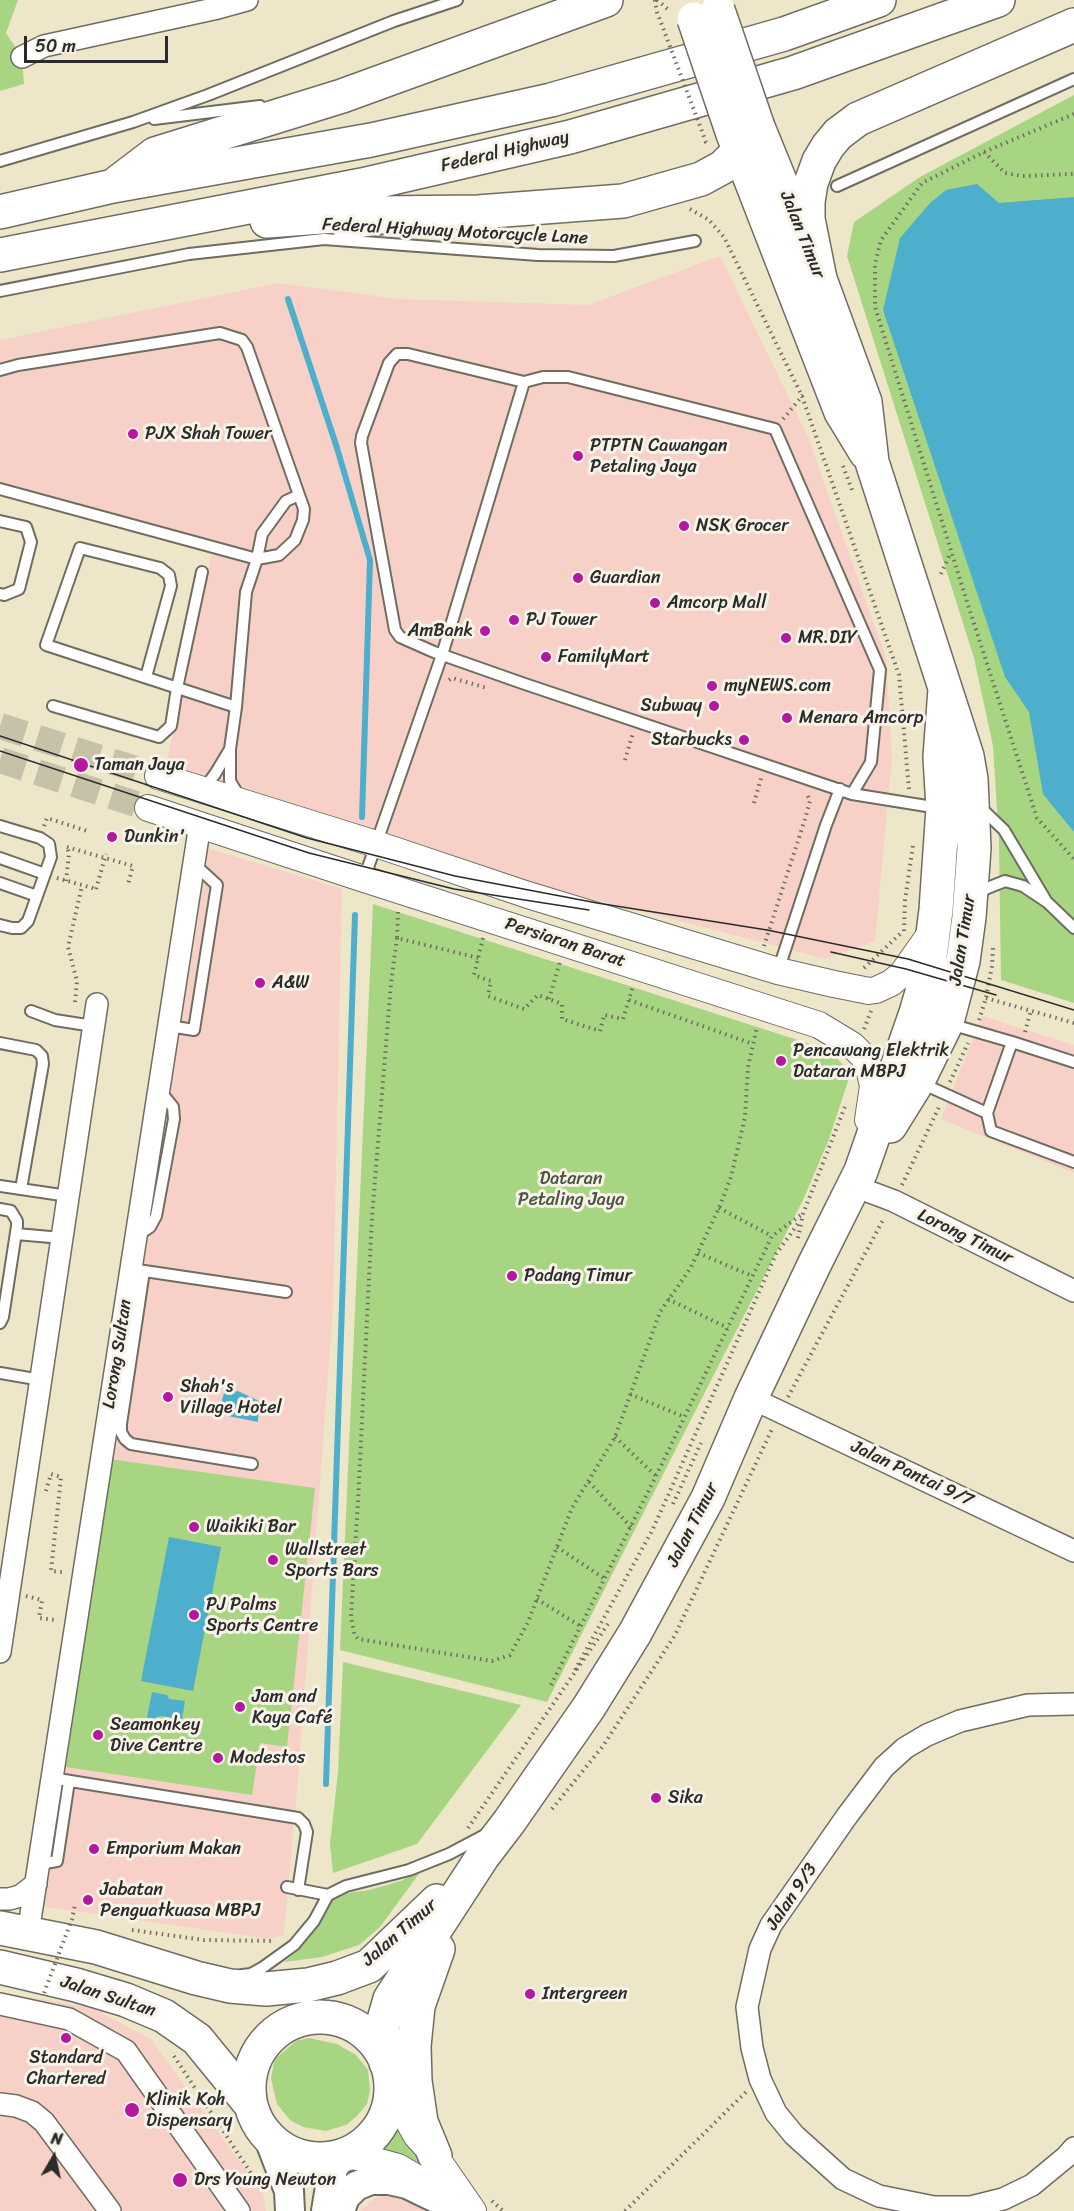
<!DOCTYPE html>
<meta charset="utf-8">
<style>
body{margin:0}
#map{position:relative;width:1074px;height:2211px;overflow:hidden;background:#ede6c9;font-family:Sriracha,sans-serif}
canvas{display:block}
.north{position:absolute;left:24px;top:2127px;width:60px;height:60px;-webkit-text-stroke:4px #f7f3e8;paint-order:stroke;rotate:9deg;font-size:16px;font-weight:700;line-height:24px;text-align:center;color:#2b2b2b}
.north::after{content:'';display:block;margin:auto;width:21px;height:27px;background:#2b2b2b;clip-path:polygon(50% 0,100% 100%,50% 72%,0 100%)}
.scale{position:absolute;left:24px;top:36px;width:144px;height:27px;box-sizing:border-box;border:3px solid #2b2b2b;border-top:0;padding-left:8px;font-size:18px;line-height:21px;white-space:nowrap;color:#2b2b2b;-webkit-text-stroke:4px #f7f3e8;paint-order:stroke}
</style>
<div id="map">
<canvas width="1074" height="2211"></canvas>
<div class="north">N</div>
<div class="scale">50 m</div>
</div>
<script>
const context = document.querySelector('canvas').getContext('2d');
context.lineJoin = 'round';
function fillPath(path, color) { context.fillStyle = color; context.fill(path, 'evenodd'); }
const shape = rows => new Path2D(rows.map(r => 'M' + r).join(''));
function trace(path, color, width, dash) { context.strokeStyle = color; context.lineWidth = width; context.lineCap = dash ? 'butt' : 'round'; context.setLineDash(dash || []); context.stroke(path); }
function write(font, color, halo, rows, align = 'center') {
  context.font = font + ' Sriracha,sans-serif'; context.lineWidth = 6; context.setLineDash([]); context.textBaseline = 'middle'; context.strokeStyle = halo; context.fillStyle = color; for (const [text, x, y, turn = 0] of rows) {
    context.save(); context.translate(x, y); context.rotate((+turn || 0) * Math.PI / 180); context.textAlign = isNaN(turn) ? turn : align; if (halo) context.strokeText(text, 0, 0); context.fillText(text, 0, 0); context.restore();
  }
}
const built = shape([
 [720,256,808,437,886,658,892,757,875,941,826,959,497,874,165,770,212,554,0,496,0,340,278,283,398,299,588,305],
 [201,846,342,889,333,1308,298,1778,284,1935,270,1939,40,1906],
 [982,1016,1074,1045,1074,1173,941,1119],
 [0,1992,92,2008,151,2039,263,2194,266,2211,0,2211],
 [391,2192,432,2211,360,2211,374,2199]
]);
const green = shape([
 [0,0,18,0,6,33,22,57,24,84,0,91],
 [1074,95,1074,1003,1001,980,999,841,993,746,974,658,847,256,854,222,920,177],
 [373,904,829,1050,845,1067,849,1078,829,1139,803,1200,547,1702,340,1650],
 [109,1459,315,1488,287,1747,260,1743,252,1795,66,1767],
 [343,1662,521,1705,417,1844,333,1873,330,1844,338,1772],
 [421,1871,380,1927,359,1945,322,1957,284,1962,298,1951,334,1895,369,1890,401,1881],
 [309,2038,337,2044,356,2055,368,2070,370,2090,367,2104,357,2116,346,2125,326,2131,303,2127,290,2120,277,2104,271,2078,275,2059,296,2041],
 [396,2118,449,2192,367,2156,378,2147]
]);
const water = shape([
 [977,184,999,203,1074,197,1074,832,1043,794,1029,712,1005,677,883,310,900,238,930,203,946,190],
 [238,1391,259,1401,258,1422,218,1414,224,1393],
 [169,1537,221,1547,193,1691,141,1681],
 [152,1692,167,1695,169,1699,185,1701,182,1719,160,1716,152,1719,147,1717]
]);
const stream = shape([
 [288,299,337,448,370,560,362,817],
 [326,1784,355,915]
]);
const tertiaryTunnel = shape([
 [0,726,158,776],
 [0,760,148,808]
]);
const path = shape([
 [1074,114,984,152,922,183,881,240,875,264,875,307,968,605,1037,818,1074,859],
 [984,152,1005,173,1022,176,1074,174],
 [690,209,709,220,724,237,802,396,899,675,909,789],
 [783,419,803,395],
 [843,466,852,490],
 [941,574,951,552],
 [449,680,452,678,487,688],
 [625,760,633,733],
 [754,803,761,778],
 [44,826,47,818,87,831],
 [67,847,133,866,128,884],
 [57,878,96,889],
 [66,881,69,854,67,846],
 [398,912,397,938,479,958],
 [904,931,905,901,913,845],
 [397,938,391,983,372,1217,358,1502,351,1616,354,1634,358,1639,492,1661,510,1655,528,1622,572,1508,615,1437,660,1312,690,1269,719,1208,731,1177,745,1117,748,1067,757,1027],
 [483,938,474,975,491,981,488,996,524,1009,538,995,562,1004,562,1019,600,1031,604,1015,623,1019,633,986],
 [764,946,805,819,810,801,807,794],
 [864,968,902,932],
 [986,998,1074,1023],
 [549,999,560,962],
 [629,1000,753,1044],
 [75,1002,77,981,68,947,82,886],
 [979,1020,986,998,992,966,993,948],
 [864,1029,871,1011],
 [1025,1032,1031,1010],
 [950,1082,968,1043],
 [902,1185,940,1105],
 [719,1208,772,1236],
 [798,1238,803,1214,846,1104],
 [698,1253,752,1276],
 [668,1299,728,1328],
 [630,1394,684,1417],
 [788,1397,883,1220],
 [615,1437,656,1476],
 [589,1482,631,1527],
 [46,1491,51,1474,61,1477,51,1571,63,1572],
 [673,1504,701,1443],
 [557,1547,605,1579],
 [26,1596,42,1600,39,1618,55,1620],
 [537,1599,582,1627],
 [575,1670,652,1531,776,1254,800,1221],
 [551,1685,656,1476,772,1236,801,1215],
 [552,1809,603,1746,675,1635,773,1427],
 [468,1828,608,1624],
 [132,1930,204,1940,274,1941],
 [174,2056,262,2190],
 [492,2201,503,2211],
 [625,2211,746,2092]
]);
const service = shape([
 [154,119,260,106],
 [0,161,133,122,208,95,394,21,457,0],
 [837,186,1074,79],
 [339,236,389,227],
 [0,291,189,254,324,239,538,255,614,256,695,241],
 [0,370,18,365,220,333,242,340,247,347,299,495],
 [0,489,257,559,279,555,295,540,303,520,304,509,299,495,286,501,262,534,257,559,246,592,236,707,230,749,230,781,239,796],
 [0,521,26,527,31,542,19,589,4,595,0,594],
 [146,677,171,586,169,575,160,568,80,548,46,645,236,707],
 [53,706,159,737,171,726,177,688,202,572],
 [204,789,215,774,230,749],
 [852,794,871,762,880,670,775,429,568,377,543,377,524,382,408,354,397,354,389,363,362,436,361,443,395,630,400,637,434,652,522,683,852,794,939,808],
 [980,807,1004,830,1045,899],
 [0,826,40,838,49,844,51,857,28,921,21,928,12,928,0,925],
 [0,858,45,874],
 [364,879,442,655,524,382],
 [0,883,37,896],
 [979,897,985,889,1005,881,1023,886,1047,902,1074,928],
 [778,971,826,825,840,789],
 [31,1011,55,1020,93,1026],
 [950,1024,1012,1042,987,1113],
 [169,1026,194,1030,217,885,194,864],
 [1012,1042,1074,1062],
 [0,1043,36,1050,42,1056,43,1064,21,1189],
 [921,1083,987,1113,991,1131,1074,1162],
 [0,1186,68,1196],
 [0,1209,11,1211,17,1221,17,1226,3,1317,0,1323],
 [16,1234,62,1238],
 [138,1235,150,1227,156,1216,174,1119,173,1107,160,1091],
 [131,1269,286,1292],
 [122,1329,135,1331,121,1424,121,1432,125,1439,131,1444,252,1464],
 [135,1331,144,1271],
 [0,1373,41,1380],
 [52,1778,298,1818,304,1824,307,1832,298,1890],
 [39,1864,57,1861,69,1781],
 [287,1887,328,1895,346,1886,409,1870,449,1854,485,1835],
 [242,1975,251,1974,262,1968,294,1945,314,1921,328,1895]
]);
const minor = shape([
 [22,57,44,46,218,8,247,0],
 [854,1186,894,1201,1074,1291],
 [751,1398,1074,1551],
 [0,1652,97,1004],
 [1074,1704,1028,1705,960,1721,927,1735,905,1748,884,1767,847,1816,771,1925,760,1949,747,2007,752,2048,760,2079,776,2113,794,2135,843,2179,879,2196,934,2207,971,2207,1003,2199,1032,2185,1066,2157,1074,2148],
 [0,1899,9,1899,20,1896,36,1884],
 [28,1933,200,824],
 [0,2004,69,2019,126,2051,239,2211],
 [0,2104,16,2106,32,2112,44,2122,110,2211]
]);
const tertiary = shape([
 [158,776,376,844,528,895,778,971,834,984,869,991,876,990,891,983,902,974,933,930],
 [148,808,364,879,819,1025,852,1045,863,1056,869,1068,873,1086,868,1120],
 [390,2078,397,2101,416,2135,435,2156,473,2211],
 [343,2155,369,2159,398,2167,430,2186]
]);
const secondary = shape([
 [268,2136,289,2191,290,2211],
 [326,2211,333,2168,343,2155],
 [340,2211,345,2197,356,2186,371,2180,389,2180,407,2184,463,2211]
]);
const primary = shape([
 [758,127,820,279,865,402,872,462,967,756,971,779,974,848,969,917,963,961,947,1022,918,1081,890,1126],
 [733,134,841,412,866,453],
 [0,1928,96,1947,196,1978,230,1986,266,1989,308,1985,337,1978,369,1966,437,1901],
 [0,1967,76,1985,126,2000,164,2016,197,2039,251,2105],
 '249 2088a71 71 0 1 1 142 0a71 71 0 1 1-142 0Z',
 [386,2063,382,2027,390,1999,483,1856,509,1822,589,1707,635,1633,708,1498,751,1398,814,1265,861,1171,916,1013,928,972,936,910,943,808,940,757,945,689],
 [435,2156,421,2122,415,2081,414,2046,418,2006,438,1949]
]);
const trunk = shape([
 [118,182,155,154,342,96,606,0],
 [0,212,113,186,371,140,551,100,784,34,879,0],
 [267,221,376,213,478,212,623,201,701,179,723,167,740,150],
 [0,255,362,185,570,137,793,73,998,0],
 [820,279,808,219,808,202,811,183,819,161,828,146,838,134,858,119,1074,25]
]);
const tram = shape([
 [0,736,307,838,455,876,597,903,767,930,908,959,1074,1010],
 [0,751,309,853,454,889,589,910],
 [831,952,906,969,996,995]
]);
const pathBridge = shape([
 [655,0,657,12,706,142,710,144],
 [657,0,670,11],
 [96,889,106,854],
 [44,1993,72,1919,75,1905]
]);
const primaryBridge = shape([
 [718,10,758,127],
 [694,19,733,134]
]);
const markers = [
 [133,434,6,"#b5179e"],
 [578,456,6,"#b5179e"],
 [684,526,6,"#b5179e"],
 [578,578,6,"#b5179e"],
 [655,603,6,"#b5179e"],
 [514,620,6,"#b5179e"],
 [485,631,6,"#b5179e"],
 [786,638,6,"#b5179e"],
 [546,657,6,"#b5179e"],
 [712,686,6,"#b5179e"],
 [714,706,6,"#b5179e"],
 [787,718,6,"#b5179e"],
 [744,740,6,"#b5179e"],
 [81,765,8,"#b5179e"],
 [112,837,6,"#b5179e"],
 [260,983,6,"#b5179e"],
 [781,1061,6,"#b5179e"],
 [512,1276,6,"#b5179e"],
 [168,1397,6,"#b5179e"],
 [194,1527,6,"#b5179e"],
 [273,1560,6,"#b5179e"],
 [194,1615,6,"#b5179e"],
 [240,1707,6,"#b5179e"],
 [98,1735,6,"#b5179e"],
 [218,1758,6,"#b5179e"],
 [656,1798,6,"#b5179e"],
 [94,1849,6,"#b5179e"],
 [88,1900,6,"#b5179e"],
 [530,1994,6,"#b5179e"],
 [66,2038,6,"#b5179e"],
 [132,2110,8,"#b5179e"],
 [180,2180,8,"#b5179e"]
];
const streetNames = [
 ["Federal Highway",505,152,-13],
 ["Federal Highway Motorcycle Lane",455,232,3],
 ["Jalan Timur",802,235,68],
 ["Jalan Timur",963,940,-81],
 ["Persiaran Barat",565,943,18],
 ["Lorong Timur",965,1237,26],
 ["Lorong Sultan",118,1354,-81],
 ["Jalan Pantai 9/7",912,1474,25],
 ["Jalan Timur",693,1525,-63],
 ["Jalan 9/3",792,1897,-56],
 ["Jalan Timur",400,1933,-41],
 ["Jalan Sultan",108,1997,18]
];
const poiNames = [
 ["PJX Shah Tower",145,434],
 ["PTPTN Cawangan",590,446],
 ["Petaling Jaya",590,467],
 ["NSK Grocer",696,526],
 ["Guardian",590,578],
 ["Amcorp Mall",667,603],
 ["PJ Tower",526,620],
 ["AmBank",473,631,"right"],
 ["MR.DIY",798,638],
 ["FamilyMart",558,657],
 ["myNEWS.com",724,686],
 ["Subway",702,706,"right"],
 ["Menara Amcorp",799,718],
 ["Starbucks",732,740,"right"],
 ["Taman Jaya",94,765],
 ["Dunkin'",124,837],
 ["A&W",272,983],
 ["Pencawang Elektrik",793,1051],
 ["Dataran MBPJ",793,1072],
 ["Padang Timur",524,1276],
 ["Shah's",180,1387],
 ["Village Hotel",180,1408],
 ["Waikiki Bar",206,1527],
 ["Wallstreet",285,1550],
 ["Sports Bars",285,1571],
 ["PJ Palms",206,1605],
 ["Sports Centre",206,1626],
 ["Jam and",252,1697],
 ["Kaya Café",252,1718],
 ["Seamonkey",110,1725],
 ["Dive Centre",110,1746],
 ["Modestos",230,1758],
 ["Sika",668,1798],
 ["Emporium Makan",106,1849],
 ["Jabatan",100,1890],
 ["Penguatkuasa MBPJ",100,1911],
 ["Intergreen",542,1994],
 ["Standard",66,2058,"center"],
 ["Chartered",66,2079,"center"],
 ["Klinik Koh",146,2100],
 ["Dispensary",146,2121],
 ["Drs Young Newton",194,2180]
];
const parkNames = [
 ["Dataran",571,1179],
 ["Petaling Jaya",571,1200]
];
fillPath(built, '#f7d1c8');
fillPath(green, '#a8d582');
fillPath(water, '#4dafcc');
trace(stream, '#4dafcc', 6);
trace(tertiaryTunnel, '#c6c1a9', 26, [26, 13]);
trace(service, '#6f6c62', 14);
trace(minor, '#6f6c62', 24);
trace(tertiary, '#6f6c62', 28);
trace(secondary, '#6f6c62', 32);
trace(primary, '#6f6c62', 36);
trace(trunk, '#6f6c62', 36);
trace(path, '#6f6c62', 4, [1.5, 4.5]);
trace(service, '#fff', 10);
trace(minor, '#fff', 21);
trace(tertiary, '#fff', 26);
trace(secondary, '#fff', 28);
trace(primary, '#fff', 33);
trace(trunk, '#fff', 33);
trace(tram, '#2b2b2b', 1.5);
trace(primaryBridge, '#6f6c62', 36, []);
trace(pathBridge, '#6f6c62', 4, [1.5, 4.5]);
trace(primaryBridge, '#fff', 33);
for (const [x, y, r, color] of markers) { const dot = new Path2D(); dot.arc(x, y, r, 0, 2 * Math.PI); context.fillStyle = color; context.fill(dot); trace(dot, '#f7f3e8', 2); }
write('18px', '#2b2b2b', '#f7f3e8', streetNames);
write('18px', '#2b2b2b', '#f7f3e8', poiNames, 'left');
write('18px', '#4a5641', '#f7f3e8', parkNames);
</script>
